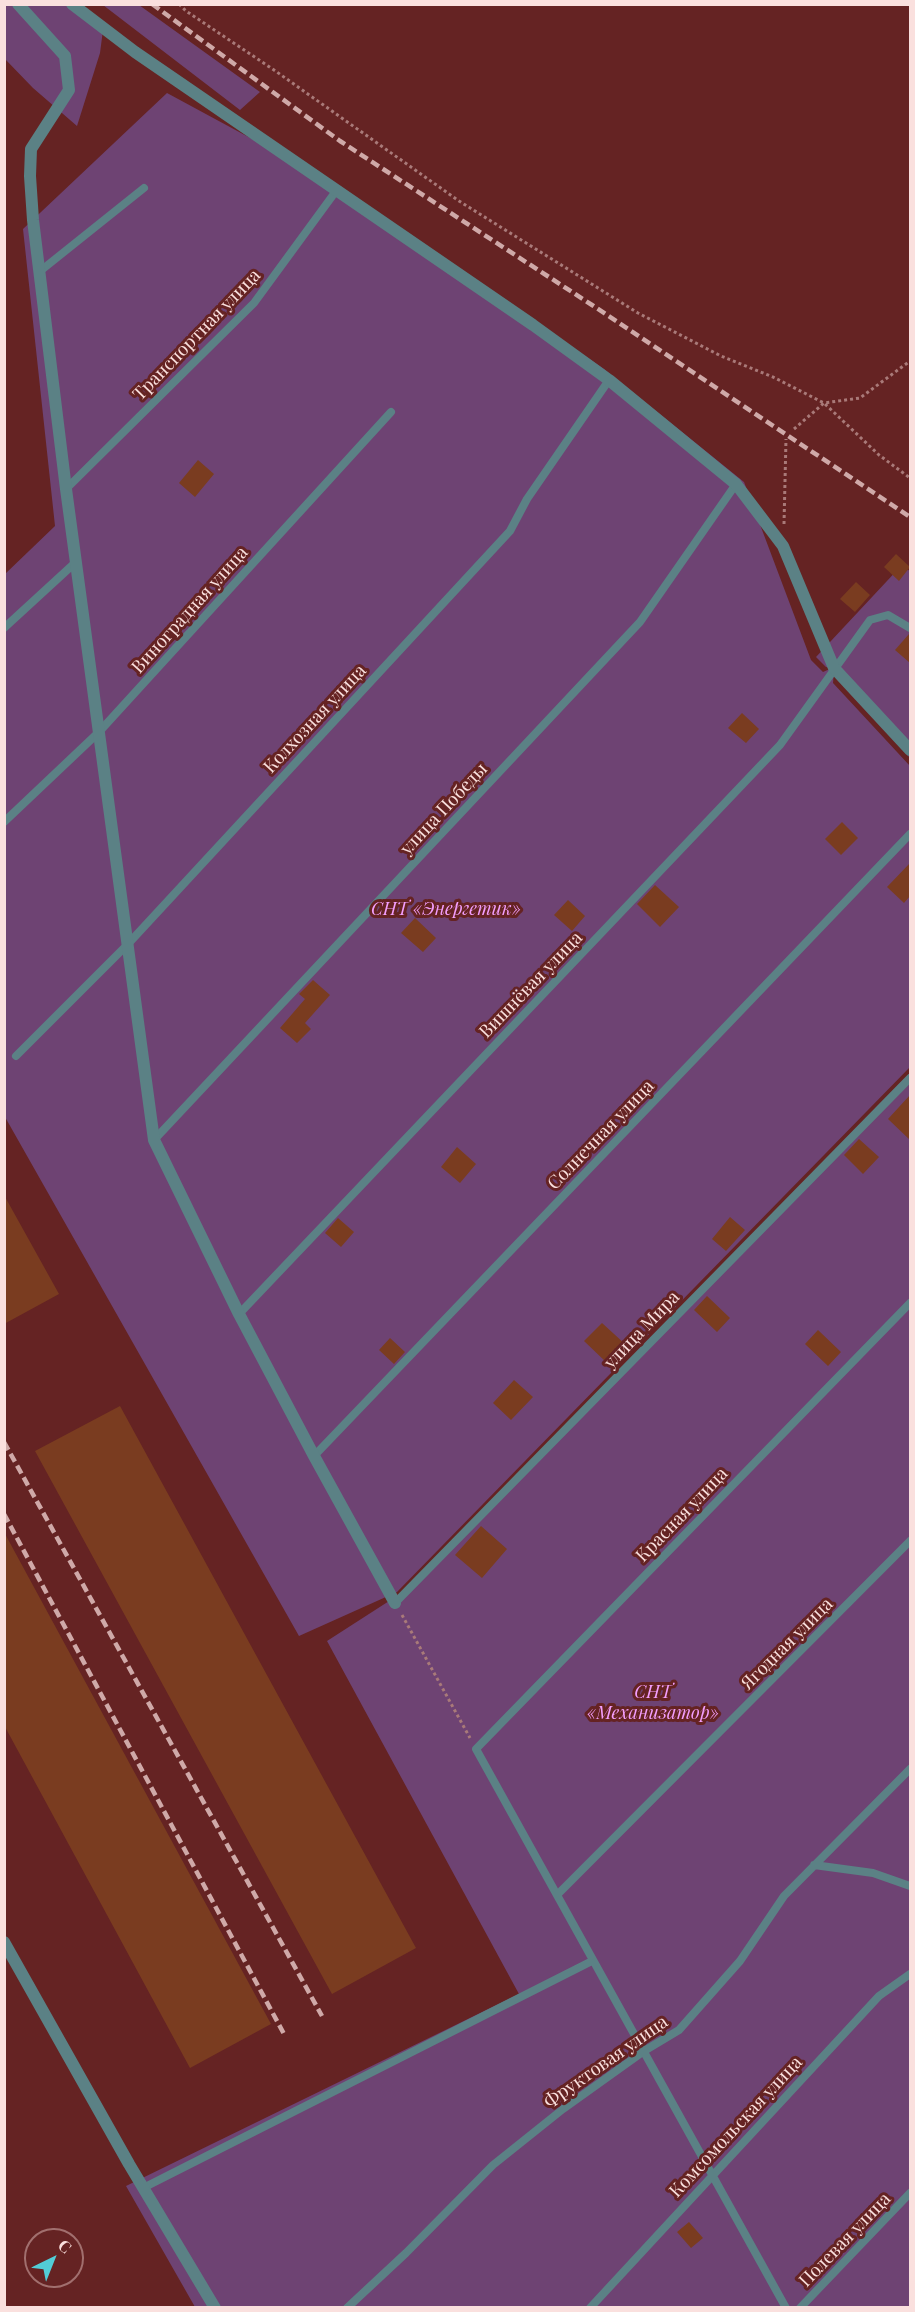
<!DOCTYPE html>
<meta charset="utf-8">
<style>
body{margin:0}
#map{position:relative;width:915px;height:2312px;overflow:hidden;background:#652323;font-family:"Playfair Display",serif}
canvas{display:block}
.frame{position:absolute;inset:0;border:6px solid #fae0de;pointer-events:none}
.north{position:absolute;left:24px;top:2228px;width:60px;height:60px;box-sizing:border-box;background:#652323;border:2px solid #a16f6e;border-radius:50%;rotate:43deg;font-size:16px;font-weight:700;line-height:24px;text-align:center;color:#fae0de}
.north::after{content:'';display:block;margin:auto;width:21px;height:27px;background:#52ccd6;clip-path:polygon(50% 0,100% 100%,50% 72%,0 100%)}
</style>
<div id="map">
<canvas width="915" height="2312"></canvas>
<div class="frame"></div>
<div class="north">С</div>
</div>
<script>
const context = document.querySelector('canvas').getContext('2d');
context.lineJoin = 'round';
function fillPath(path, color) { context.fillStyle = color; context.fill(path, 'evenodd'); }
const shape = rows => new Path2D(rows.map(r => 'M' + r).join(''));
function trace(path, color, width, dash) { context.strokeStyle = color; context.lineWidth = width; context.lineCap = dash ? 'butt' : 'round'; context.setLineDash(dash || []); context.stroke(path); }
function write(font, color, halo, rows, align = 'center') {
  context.font = font + ' "Playfair Display",serif'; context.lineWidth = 6; context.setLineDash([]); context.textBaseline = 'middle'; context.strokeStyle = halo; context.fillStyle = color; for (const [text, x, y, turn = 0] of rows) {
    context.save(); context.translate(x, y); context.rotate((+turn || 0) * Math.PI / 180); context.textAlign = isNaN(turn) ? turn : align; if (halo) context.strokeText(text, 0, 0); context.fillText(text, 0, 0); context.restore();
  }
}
const green = shape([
 [4,5,77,5,103,30,100,53,77,126,33,88,5,59],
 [103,5,139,5,260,92,240,110],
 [167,93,339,186,604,369,744,482,811,660,823,672,832,668,826,667,816,657,901,566,910,571,910,758,837,679,834,671,833,683,910,766,910,1067,397,1592,299,1636,5,1117,4,575,55,526,23,229],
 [910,1073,910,2307,195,2307,126,2186,519,1994,327,1641,400,1594]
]);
const building = shape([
 [198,460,214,474,195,497,179,483],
 [896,554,910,567,899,581,884,567],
 [856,582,870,595,855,612,840,599],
 [909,634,910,634,910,663,895,650],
 [742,713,759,729,746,743,728,728],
 [842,822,858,838,841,855,825,839],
 [910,863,910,896,904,903,887,887],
 [655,885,679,907,660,927,637,904],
 [568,900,585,916,572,931,554,915],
 [415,918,436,938,423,952,401,933],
 [313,980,330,995,305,1023,311,1029,297,1043,280,1028,305,999,299,994],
 [910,1095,910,1140,888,1119],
 [859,1139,879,1157,863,1174,844,1155],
 [457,1147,476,1164,460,1183,441,1167],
 [4,1195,59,1294,4,1324],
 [730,1217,745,1230,726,1251,712,1239],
 [338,1218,354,1232,341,1247,325,1233],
 [707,1296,730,1318,717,1332,694,1310],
 [602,1323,625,1344,607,1363,584,1341],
 [818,1330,841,1352,828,1366,805,1344],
 [390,1338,405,1352,394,1364,379,1350],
 [514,1380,533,1397,511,1420,493,1403],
 [120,1406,416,1948,332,1994,35,1451],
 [481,1526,507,1549,482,1578,455,1555],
 [4,1532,271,2024,190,2068,4,1725],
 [689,2222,703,2238,691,2248,677,2232]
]);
const path = shape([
 [179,4,186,11,274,70,459,201,638,313,721,356,773,377,824,403,879,455,910,478],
 [794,429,824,403,860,398,910,361],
 [784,524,786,439],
 [402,1615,470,1738]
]);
const service = shape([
 [39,272,144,188],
 [66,489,254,303,336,191],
 [4,628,77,561],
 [4,822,99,732,391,412],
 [16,1056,128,944,510,531,527,499,609,380],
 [154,1140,640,622,736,484],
 [239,1314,780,745,870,620,888,615,910,628],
 [314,1456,910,834],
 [395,1603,910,1078],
 [814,1865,873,1873,910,1886],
 [557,1895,910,1541],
 [143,2188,592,1961],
 [347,2308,406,2253,493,2165,563,2109,644,2051,679,2030,740,1961,784,1896,910,1769],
 [590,2308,879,1996,910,1974],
 [786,2308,476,1749,910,1303],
 [800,2308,910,2193]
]);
const minor = shape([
 [18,4,65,56,69,90,31,149,30,176,33,220,66,489,154,1140,239,1314,314,1456,395,1603],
 [72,4,135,52,533,325,609,380,736,484,783,546,834,668,910,750],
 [4,1942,129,2164,215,2308]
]);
const rail = shape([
 [152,4,340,141,592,305,910,517],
 [4,1442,322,2016],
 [4,1514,284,2034]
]);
const streetNames = [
 ["Транспортная улица",197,335,-46],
 ["Виноградная улица",190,610,-48],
 ["Колхозная улица",315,719,-47],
 ["улица Победы",444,809,-47],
 ["Вишнёвая улица",531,985,-46],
 ["Солнечная улица",601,1135,-46],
 ["улица Мира",642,1330,-46],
 ["Красная улица",682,1515,-46],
 ["Ягодная улица",787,1644,-45],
 ["Фруктовая улица",606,2062,-35],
 ["Комсомольская улица",736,2127,-47],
 ["Полевая улица",845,2240,-46]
];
const parkNames = [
 ["СНТ «Энергетик»",446,909],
 ["СНТ",653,1692],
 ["«Механизатор»",653,1713]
];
fillPath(green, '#6e4373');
fillPath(building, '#7a3c20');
trace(path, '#a97a79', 3, [3, 3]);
trace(service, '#5b8185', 8);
trace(minor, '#5b8185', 12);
trace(rail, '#cfa9a8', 4.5, [9, 4.5]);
write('18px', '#fae0de', '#652323', streetNames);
write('italic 18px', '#f39efd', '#652323', parkNames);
</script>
